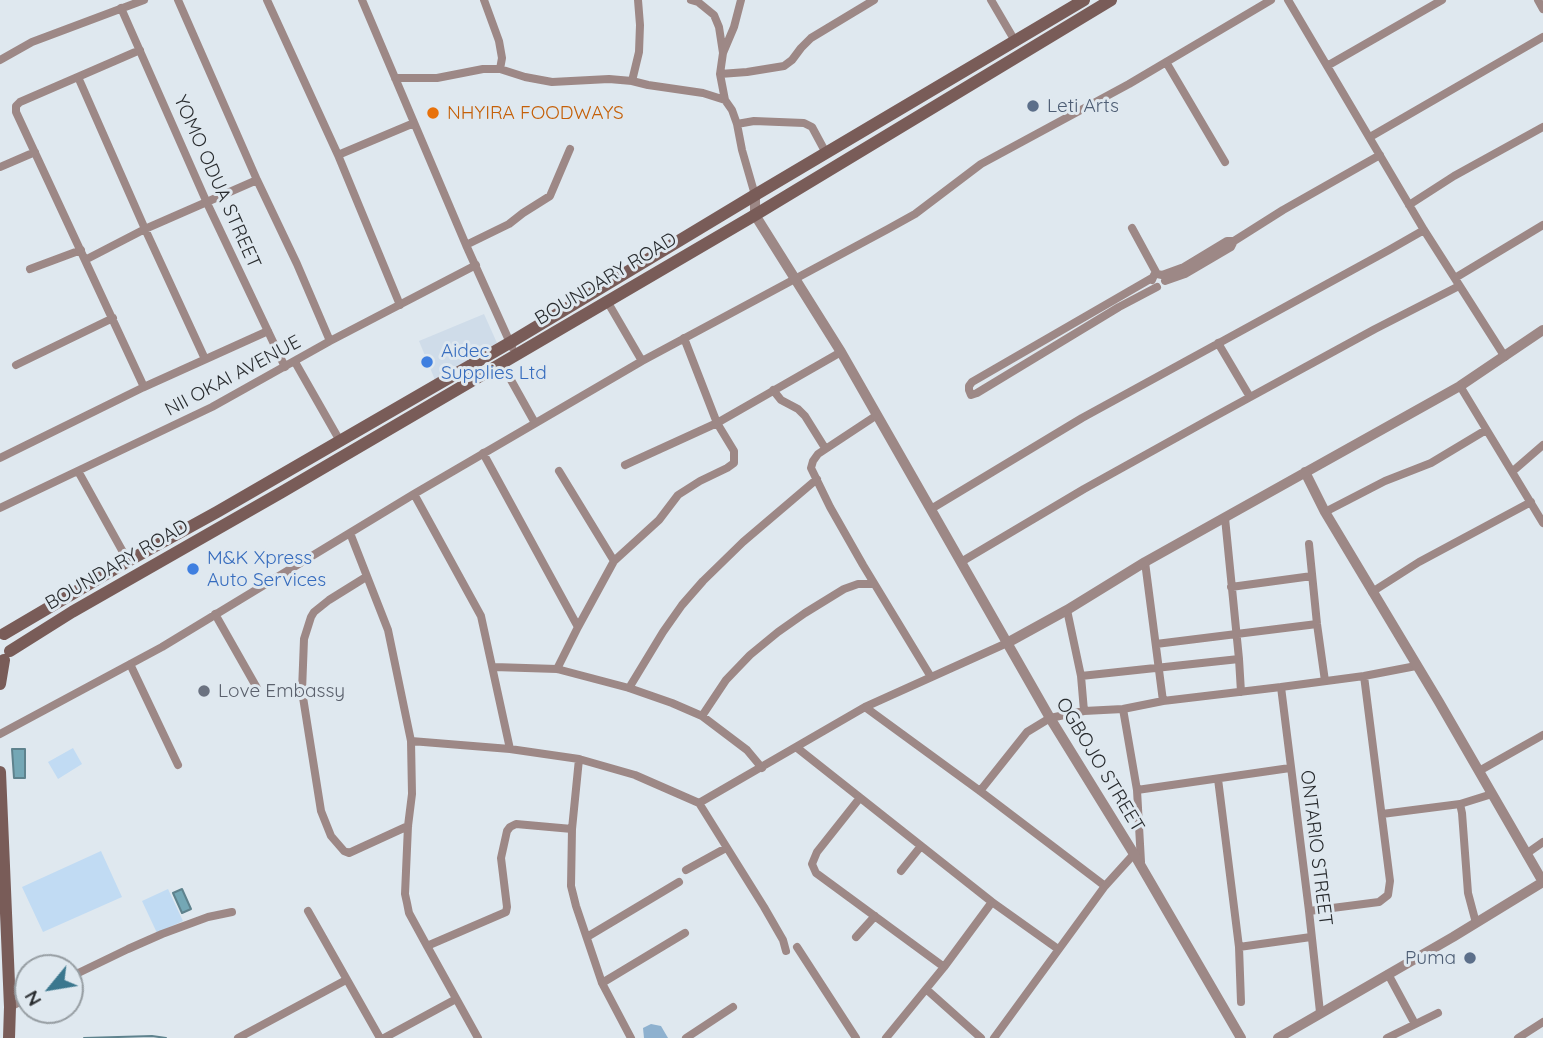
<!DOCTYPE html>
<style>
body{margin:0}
#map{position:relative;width:1543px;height:1038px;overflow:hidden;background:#dfe8ef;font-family:Quicksand,sans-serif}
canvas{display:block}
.north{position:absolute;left:14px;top:954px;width:70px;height:70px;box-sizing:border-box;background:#dfe8ef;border:2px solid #969da2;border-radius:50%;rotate:240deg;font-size:19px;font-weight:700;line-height:28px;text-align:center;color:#292c2f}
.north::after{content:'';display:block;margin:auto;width:24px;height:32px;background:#3b778e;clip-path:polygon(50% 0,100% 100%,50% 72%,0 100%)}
</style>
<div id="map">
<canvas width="1543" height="1038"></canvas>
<div class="north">N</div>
</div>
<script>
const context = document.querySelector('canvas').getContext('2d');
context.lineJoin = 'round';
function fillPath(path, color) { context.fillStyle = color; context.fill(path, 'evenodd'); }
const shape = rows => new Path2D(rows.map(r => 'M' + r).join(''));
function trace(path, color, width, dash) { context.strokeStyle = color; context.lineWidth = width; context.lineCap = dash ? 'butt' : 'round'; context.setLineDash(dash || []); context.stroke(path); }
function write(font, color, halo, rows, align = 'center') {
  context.font = font + ' Quicksand,sans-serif'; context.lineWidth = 6; context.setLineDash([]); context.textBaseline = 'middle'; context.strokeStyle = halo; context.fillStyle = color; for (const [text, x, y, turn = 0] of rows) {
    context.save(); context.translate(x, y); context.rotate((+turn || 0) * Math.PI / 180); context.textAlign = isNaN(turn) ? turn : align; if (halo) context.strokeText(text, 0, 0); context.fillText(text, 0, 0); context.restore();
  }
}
const built = shape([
 [484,314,497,343,435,380,419,341]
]);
const green = shape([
 [73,748,82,764,58,779,48,762],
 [101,851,122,897,43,932,22,887],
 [168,889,183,921,157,933,142,901]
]);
const forest = shape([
 [651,1024,661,1026,668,1038,644,1038,643,1028]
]);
const water = shape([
 [12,749,25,749,25,778,14,778,12,749],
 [182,889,191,909,182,913,173,893,182,889]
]);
const stream = shape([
 [84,1038,152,1036,166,1038]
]);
const minor = shape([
 [178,0,257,180,297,264,330,341],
 [267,0,338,155,400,305],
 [362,0,466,245,512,347],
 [484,0,499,41,502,58,500,69],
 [691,0,698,2,714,15,719,27,723,53],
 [741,0,734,27,723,53,720,74,725,100,732,110,737,124,742,150,755,195],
 [991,0,1015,41],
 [1288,0,1424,230,1505,357],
 [1538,0,1543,9],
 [121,8,207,203,285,367],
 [140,50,20,102,16,106,16,112,144,387],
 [0,60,32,42,144,0],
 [1166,62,1225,162],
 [1327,66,1442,0],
 [720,74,747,72,784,66,792,60,801,48,811,38,874,0],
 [78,77,145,229,205,359],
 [395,78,437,78,483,69,500,69,525,77,552,82,609,79,632,81,648,85,703,93,725,100],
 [632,81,639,52,640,25,638,0],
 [737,124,754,121,804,123,812,127,826,153],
 [1370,137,1543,37],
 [338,155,414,123],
 [0,167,35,152],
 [1409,205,1454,176,1543,127],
 [1132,228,1157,274],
 [466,245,509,224,523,213,550,196,570,149],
 [85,260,145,229,257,180],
 [30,269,81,250],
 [1152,278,972,382,969,386,969,390,971,395,977,393,1119,307,1157,287],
 [1455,278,1543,225],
 [1152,280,1154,275,1157,274,1162,275,1184,267,1227,241,1234,241],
 [1165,281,1185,274,1231,247,1234,241,1283,210,1380,155],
 [607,301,642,361],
 [1218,343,1250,397],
 [295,362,340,441],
 [502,364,535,423],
 [16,365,113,318],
 [1460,386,1543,523],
 [773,390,781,400,798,409,805,416,825,448],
 [877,415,818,454,813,461,811,468,830,507,863,565,931,677],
 [483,453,578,627,557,669],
 [0,458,144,387,268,331],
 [625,465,717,423,841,352],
 [78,471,128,561],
 [559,471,614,561],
 [1513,471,1543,445],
 [414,494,481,616,510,749],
 [0,508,212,407,330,341,476,265],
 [931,509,1082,418,1389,250,1424,230],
 [1325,512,1385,481,1431,463,1486,430],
 [1225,518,1239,659,1241,692],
 [350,533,388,630,411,741,412,794,408,826,405,894,407,903,409,913,427,946,478,1038],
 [1309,544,1317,624,1325,681],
 [961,562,1084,489,1210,419,1375,329,1459,286],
 [1145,562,1163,701],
 [366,577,329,600,314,612,311,617,304,639,302,691,321,811,331,836,344,851,349,853,408,826],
 [1231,587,1312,576],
 [1372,592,1419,562,1531,502],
 [1067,610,1081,676,1084,711],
 [215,614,257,688],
 [578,627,614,561,659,520,678,495,700,481,727,468,734,463,734,451,717,423,684,338],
 [1156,644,1317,624],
 [130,664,178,765],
 [494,667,557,669,629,688,672,703,702,716,747,750,762,768],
 [1081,676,1239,659],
 [1281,687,1309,911,1320,1012],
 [629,688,663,632,682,605,703,581,743,542,817,479],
 [865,707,980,791,1105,886],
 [1123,709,1137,790,1141,862],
 [702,716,726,680,750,655,778,632,805,613,844,589,858,584,874,584],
 [0,734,162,647,414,494,642,361,888,229,915,214,981,164,1129,84,1271,0],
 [411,741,510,749,579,759,635,775,699,803,764,907,783,940,786,951],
 [796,747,992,902,1058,949],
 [579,759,572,829,571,886,576,906,602,983,631,1038],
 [1479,771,1543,735],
 [1218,779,1239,947,1241,1002],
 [1137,790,1290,768],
 [980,791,1027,732,1050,718,1084,711,1123,709,1163,701,1281,687,1364,676,1416,666],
 [859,799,817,852,812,864,816,873,944,967],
 [699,803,865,707,1007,643],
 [1460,804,1492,794],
 [1382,814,1460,804,1462,813,1468,893,1476,923],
 [1526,854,1543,842],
 [686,870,726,848],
 [901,871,921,846],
 [308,911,380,1038],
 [1309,911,1379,902,1388,895,1390,881,1364,676],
 [587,937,679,882],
 [856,937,875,916],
 [427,946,506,912,507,907,501,858,507,831,510,827,516,824,572,829],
 [797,947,856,1038],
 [1239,947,1311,937],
 [1388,974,1415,1024],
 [70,977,128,949,162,934,208,917,232,912],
 [602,983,685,933],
 [926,989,981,1038],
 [10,1007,28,998],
 [238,1038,346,980],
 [384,1038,456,999],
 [686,1038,733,1007],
 [886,1038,944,967,992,902],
 [994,1038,1105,886,1134,854],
 [1387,1038,1438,1013],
 [1518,1038,1543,1022]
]);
const tertiary = shape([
 [755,195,755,215,841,352,1050,718,1134,854,1241,1038],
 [1305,472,1325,512,1439,702,1543,882],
 [1007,643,1067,610,1145,562,1460,386,1543,330],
 [1278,1038,1453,937,1543,882]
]);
const secondary = shape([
 [4,634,128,561,217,512,511,342,755,195,1084,0],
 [10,651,72,612,282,492,755,215,1111,0],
 [0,684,4,660],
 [0,772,10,1007,9,1038]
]);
const markers = [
 [1033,106,7,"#5c6f8a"],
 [433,113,7,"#e8710a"],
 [427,362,7,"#3f7fe0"],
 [193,569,7,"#3f7fe0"],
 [204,691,7,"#6b7280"],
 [1470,958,7,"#5c6f8a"]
];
const serviceNames = [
 ["Leti Arts",1047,106],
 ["Puma",1456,958,"right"]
];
const foodNames = [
 ["NHYIRA FOODWAYS",447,113]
];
const streetNames = [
 ["YOMO ODUA STREET",217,182,66],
 ["BOUNDARY ROAD",606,279,-31],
 ["NII OKAI AVENUE",233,376,-28],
 ["BOUNDARY ROAD",117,565,-30],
 ["OGBOJO STREET",1100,765,59],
 ["ONTARIO STREET",1316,848,83]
];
const shopNames = [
 ["Aidec",441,351],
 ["Supplies Ltd",441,373],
 ["M&K Xpress",207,558],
 ["Auto Services",207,580]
];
const worshipNames = [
 ["Love Embassy",218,691]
];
fillPath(built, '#cfdce9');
fillPath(green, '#c1dbf3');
fillPath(forest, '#8eb1cf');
fillPath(water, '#74a7b5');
trace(water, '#5e828d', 2);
trace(stream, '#5e828d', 2);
trace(minor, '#9d8886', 8);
trace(tertiary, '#9d8886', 10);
trace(secondary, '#795c58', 12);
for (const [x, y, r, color] of markers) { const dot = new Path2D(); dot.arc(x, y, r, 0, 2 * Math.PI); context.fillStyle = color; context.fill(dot); trace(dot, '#dfe8ef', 2.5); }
write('19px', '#4e5e75', '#dfe8ef', serviceNames, 'left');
write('19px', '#c56008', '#dfe8ef', foodNames, 'left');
write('19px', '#292c2f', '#dfe8ef', streetNames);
write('19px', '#366cbe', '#dfe8ef', shopNames, 'left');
write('19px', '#5b616d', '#dfe8ef', worshipNames, 'left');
</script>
